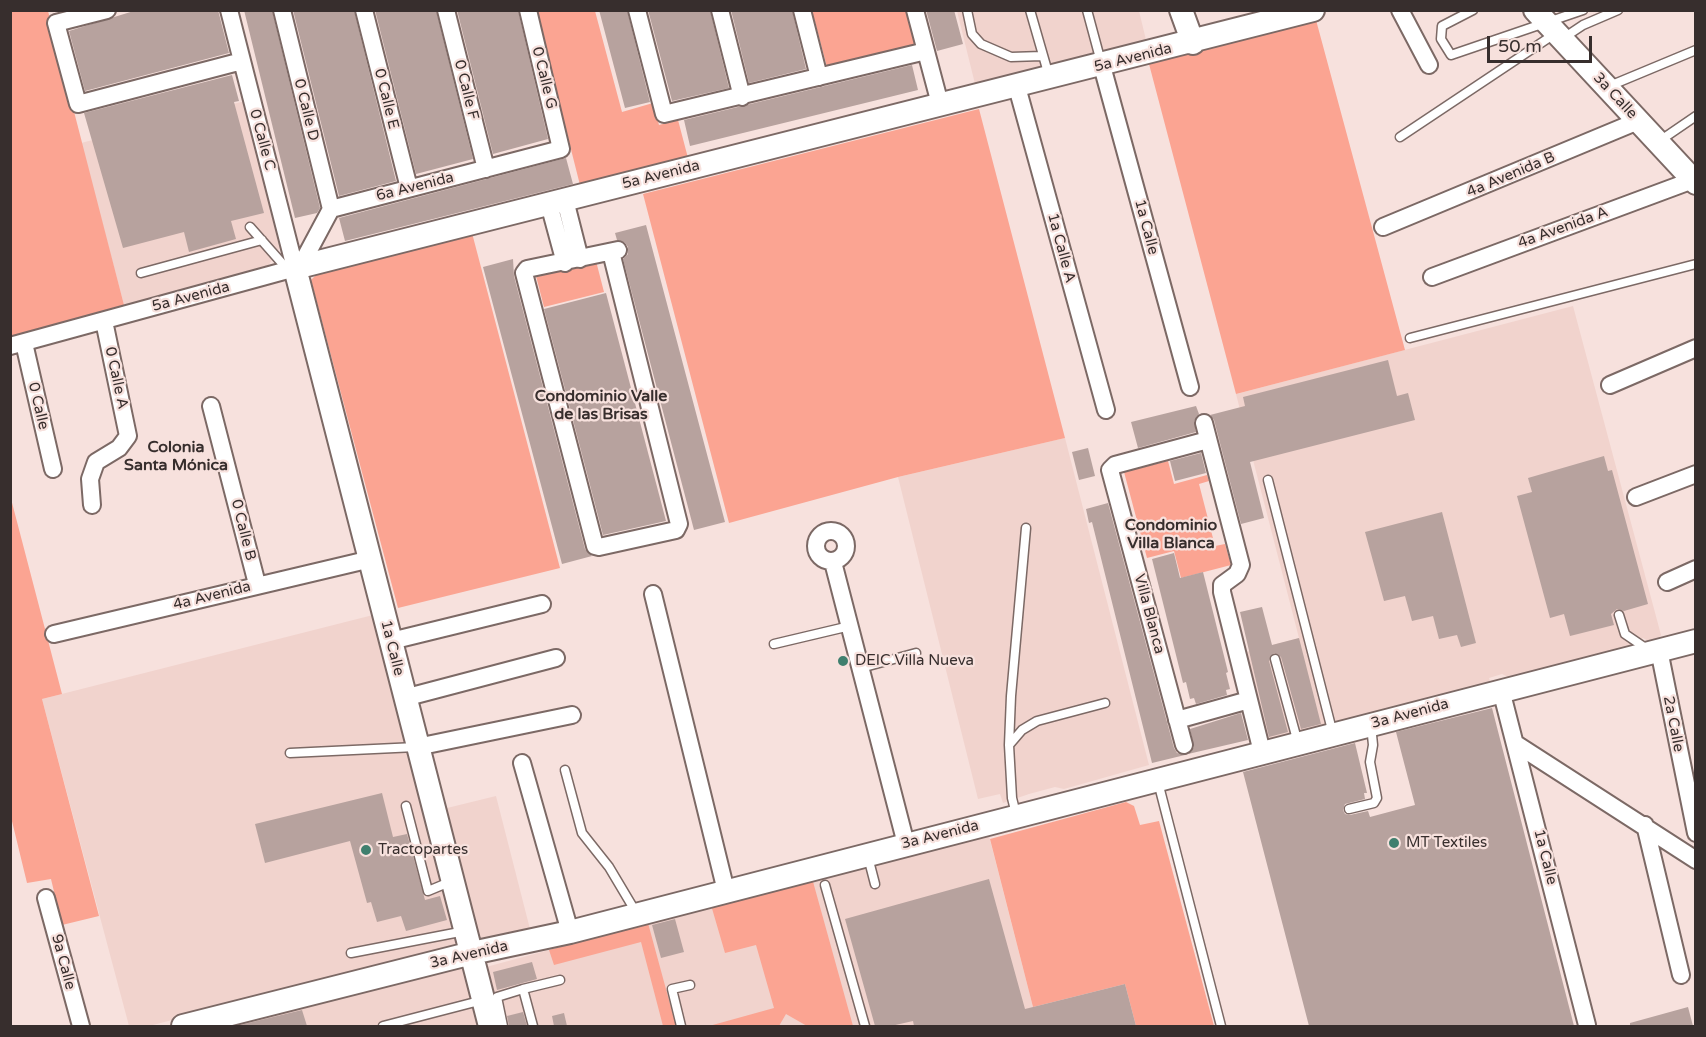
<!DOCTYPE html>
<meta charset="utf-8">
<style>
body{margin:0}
#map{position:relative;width:1706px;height:1037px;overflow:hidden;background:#f7e1dd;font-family:"Varela Round",sans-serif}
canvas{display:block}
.frame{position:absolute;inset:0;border:12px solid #372e2d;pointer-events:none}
.scale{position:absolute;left:1487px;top:36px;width:105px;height:27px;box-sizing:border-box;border:3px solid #372e2d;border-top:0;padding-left:8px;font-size:18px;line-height:21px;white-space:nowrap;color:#372e2d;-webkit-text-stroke:4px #f7e1dd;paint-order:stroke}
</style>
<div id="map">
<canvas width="1706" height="1037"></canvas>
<div class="frame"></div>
<div class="scale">50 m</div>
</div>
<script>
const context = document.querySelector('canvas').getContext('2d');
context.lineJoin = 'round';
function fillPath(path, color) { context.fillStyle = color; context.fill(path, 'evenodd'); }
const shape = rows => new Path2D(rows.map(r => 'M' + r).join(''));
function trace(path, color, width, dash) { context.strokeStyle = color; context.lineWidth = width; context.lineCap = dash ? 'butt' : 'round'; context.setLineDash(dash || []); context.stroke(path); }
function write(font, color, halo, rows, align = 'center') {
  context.font = font + ' "Varela Round",sans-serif'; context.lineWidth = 4.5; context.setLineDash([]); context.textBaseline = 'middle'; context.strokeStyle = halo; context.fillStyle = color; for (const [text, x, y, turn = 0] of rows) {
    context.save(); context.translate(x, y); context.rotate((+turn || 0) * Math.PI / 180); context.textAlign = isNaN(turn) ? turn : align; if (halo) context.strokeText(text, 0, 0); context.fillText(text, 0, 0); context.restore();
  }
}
const built = shape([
 [957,11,1139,11,1147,44,976,88],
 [245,101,281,246,268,266,124,305,81,143],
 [1573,306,1661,635,1657,641,1650,642,1643,638,1626,648,1508,677,1502,674,1489,678,1491,684,1269,741,1246,652,1299,638,1236,394],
 [1065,438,1149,765,1064,789,1055,787,1029,794,1003,803,1000,794,978,799,898,477],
 [373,615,458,946,149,1026,129,1026,42,699],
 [496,796,531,933,486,945,476,937,443,809],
 [988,832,1033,1007,1125,984,1136,1026,501,1026,486,967],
 [463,963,478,1026,215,1026]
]);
const green = shape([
 [11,11,48,11,124,305,11,336],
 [536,11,595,11,622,112,653,103,659,125,678,120,688,158,581,189],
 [812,11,907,11,916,45,827,67],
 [1316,20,1405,350,1236,394,1149,64],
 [979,109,1065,438,898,477,729,523,643,194],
 [472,233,560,568,398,608,311,280,319,272],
 [596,261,604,292,544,307,536,276],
 [1168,461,1174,484,1207,475,1209,481,1199,484,1215,546,1225,544,1231,565,1181,578,1174,551,1147,558,1124,472],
 [10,495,62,694,42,699,99,916,62,925,51,879,27,883,11,817],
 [1126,802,1134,806,1140,825,1159,821,1214,1026,1136,1026,1125,984,1033,1007,990,839],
 [812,878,853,1026,807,1026,786,1014,779,1026,709,1026,774,1008,756,945,725,953,711,905],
 [648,923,676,1026,663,1026,641,942,554,965,549,950]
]);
const building = shape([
 [137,10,218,10,229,53,85,91,69,31],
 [244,10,272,10,320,208,317,213,295,218],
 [293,10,354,10,396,181,339,196],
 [375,10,436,10,473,159,416,174],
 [457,10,518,10,548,139,493,154],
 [599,10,627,10,650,102,625,108],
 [648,10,710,10,729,88,672,101],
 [731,10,792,10,806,69,749,83],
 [926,10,954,10,963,44,937,51],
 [912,65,918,90,690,146,684,120],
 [232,75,239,101,234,102,264,213,231,221,236,239,189,252,184,232,123,248,84,113],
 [566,158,573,184,345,241,339,218],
 [646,225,725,522,694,530,623,259,628,254,628,247,625,243,617,240,615,233],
 [513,259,514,276,585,549,592,556,562,564,483,267],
 [606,293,666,521,603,535,544,309],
 [1388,360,1397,396,1408,393,1415,420,1250,462,1264,518,1241,524,1214,420,1210,415,1245,406,1243,397],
 [1196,406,1199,414,1194,421,1196,432,1138,448,1131,422],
 [1088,448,1095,476,1079,480,1072,452],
 [1201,453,1206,473,1175,481,1170,461],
 [1604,456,1608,471,1612,470,1648,604,1624,611,1617,609,1611,614,1614,625,1570,636,1564,614,1550,618,1517,496,1532,492,1528,478],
 [1108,503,1174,748,1177,753,1185,755,1152,763,1092,522,1089,523,1086,509],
 [1442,512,1476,643,1461,647,1457,635,1439,639,1433,616,1412,621,1405,596,1384,601,1365,532],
 [1174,553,1180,578,1203,572,1228,672,1226,673,1230,689,1226,690,1227,695,1196,704,1194,698,1190,699,1186,682,1183,683,1152,559],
 [1262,607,1272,645,1299,638,1321,724,1301,729,1281,657,1274,653,1269,661,1288,732,1269,737,1240,612],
 [1492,708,1574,1026,1309,1026,1243,772,1355,743,1367,793,1364,793,1365,799,1345,804,1343,810,1345,814,1350,815,1368,811,1370,817,1415,805,1396,732],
 [1241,713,1248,740,1188,754,1194,747,1190,729],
 [382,793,393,837,407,834,425,900,440,896,447,920,406,931,401,916,377,922,371,902,367,903,350,841,265,863,255,824],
 [989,879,1025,1009,1125,984,1136,1026,914,1026,913,1021,891,1026,875,1026,845,919],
 [675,919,684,952,661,958,652,925],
 [532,962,537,979,497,990,493,972],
 [1688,1007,1693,1026,1630,1026,1630,1023],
 [302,1010,307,1026,236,1026],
 [523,1012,527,1026,509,1026,507,1016],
 [564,1013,567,1026,554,1026,552,1016]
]);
const lane = shape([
 [967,10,972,34,981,44,1011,57,1042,56],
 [1030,10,1049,76],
 [1087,10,1101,62],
 [1473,10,1442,26,1441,39,1451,55,1583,10],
 [1562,39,1583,25,1618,10],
 [1607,87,1696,50],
 [1400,137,1556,33],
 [1658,142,1696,116],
 [250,227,288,270],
 [141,273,262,240],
 [1410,338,1696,264],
 [1268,480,1333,734],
 [1619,615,1625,634,1647,649],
 [774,644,850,626],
 [1275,659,1298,743],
 [861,668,916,653],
 [1010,744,1022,730,1037,721,1105,703],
 [290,753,416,747],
 [565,770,582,833,609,867,637,914],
 [1158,782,1221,1026],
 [406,806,428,891,452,881],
 [1349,809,1374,803,1377,798,1370,762,1373,745,1371,725],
 [1016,814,1012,798,1009,745,1011,696,1026,528],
 [868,857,875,884],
 [825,885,865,1026],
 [351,953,465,931],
 [523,989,560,980],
 [383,1026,483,1000],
 [503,1026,497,997,523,989,533,1026],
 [681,1026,672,989,690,985]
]);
const street = shape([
 [282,10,331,209],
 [364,10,409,188],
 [446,10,486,169],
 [637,10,664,114,926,51],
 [720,10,742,97],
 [802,10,819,77],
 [915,10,940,104],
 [1400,10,1429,65],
 [56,23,78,104,242,61],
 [56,23,107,10],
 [1102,66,1190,387],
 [1017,87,1106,410],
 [565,200,580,259],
 [549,204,565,263],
 [1383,227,1638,121],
 [611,252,679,524,676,530,599,547,595,546,524,273,527,269,618,250],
 [300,267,331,209,561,149,528,10],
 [1432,277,1693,180],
 [24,343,53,469],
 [10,346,295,268,229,10],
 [1610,385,1696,348],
 [211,406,257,584],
 [1204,423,1241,565,1237,574,1222,585,1222,592,1262,752],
 [1636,497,1696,474],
 [92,505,90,479,96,462,119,448,128,436,104,321],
 '816 546a15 15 0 1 1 30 0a15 15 0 1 1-30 0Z',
 [833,562,906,844],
 [1667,582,1696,569],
 [653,594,726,891],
 [54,634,371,559],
 [391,641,542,604],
 [1659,650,1696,833],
 [1501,690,1587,1025],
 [404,698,556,658],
 [1177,720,1249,700],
 [1516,744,1696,860],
 [1184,745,1110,470,1115,465,1208,440],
 [417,747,572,715],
 [522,763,570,932],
 [1645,825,1681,975],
 [46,898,81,1026]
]);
const secondary = shape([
 [1181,10,1193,43],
 [1535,10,1696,183],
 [183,1026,472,953,570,932,1696,641],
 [490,1026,295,268,1313,10]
]);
const markers = [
 [843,661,6,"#3f7f6e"],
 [1394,843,6,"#3f7f6e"],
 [366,850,6,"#3f7f6e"]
];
const streetNames = [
 ["5a Avenida",1133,58,-14],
 ["0 Calle G",544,78,76],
 ["0 Calle F",466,90,76],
 ["3a Calle",1615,96,47],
 ["0 Calle E",386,99,76],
 ["0 Calle D",306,110,76],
 ["0 Calle C",262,140,75],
 ["5a Avenida",661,175,-14],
 ["4a Avenida B",1511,175,-23],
 ["6a Avenida",415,187,-14],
 ["1a Calle",1146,227,75],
 ["4a Avenida A",1563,228,-20],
 ["1a Calle A",1061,248,75],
 ["5a Avenida",191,297,-15],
 ["0 Calle A",116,378,78],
 ["0 Calle",38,406,77],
 ["0 Calle B",243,530,76],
 ["4a Avenida",212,596,-14],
 ["Villa Blanca",1149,614,75],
 ["1a Calle",392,648,76],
 ["3a Avenida",1410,714,-15],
 ["2a Calle",1673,724,79],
 ["3a Avenida",940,835,-14],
 ["1a Calle",1545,857,76],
 ["3a Avenida",469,955,-13],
 ["9a Calle",63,962,75]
];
const poiNames = [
 ["DEIC Villa Nueva",855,661],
 ["MT Textiles",1406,843],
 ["Tractopartes",378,850]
];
const neighbourhoodNames = [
 ["Condominio Valle",601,397],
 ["de las Brisas",601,415],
 ["Colonia",176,448],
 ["Santa Mónica",176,466],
 ["Condominio",1171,526],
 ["Villa Blanca",1171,544]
];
fillPath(built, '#f1d3cd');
fillPath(green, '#fba492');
fillPath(building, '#b7a29e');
trace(lane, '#7c6965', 11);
trace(street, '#7c6965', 20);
trace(secondary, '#7c6965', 26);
trace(lane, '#fff', 8);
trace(street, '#fff', 16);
trace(secondary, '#fff', 22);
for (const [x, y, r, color] of markers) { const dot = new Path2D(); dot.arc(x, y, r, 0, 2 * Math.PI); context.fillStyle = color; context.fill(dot); trace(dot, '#f7e1dd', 2); }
write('15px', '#372e2d', '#f7e1dd', streetNames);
write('15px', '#372e2d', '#f7e1dd', poiNames, 'left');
write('bold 16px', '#372e2d', '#f7e1dd', neighbourhoodNames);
</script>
